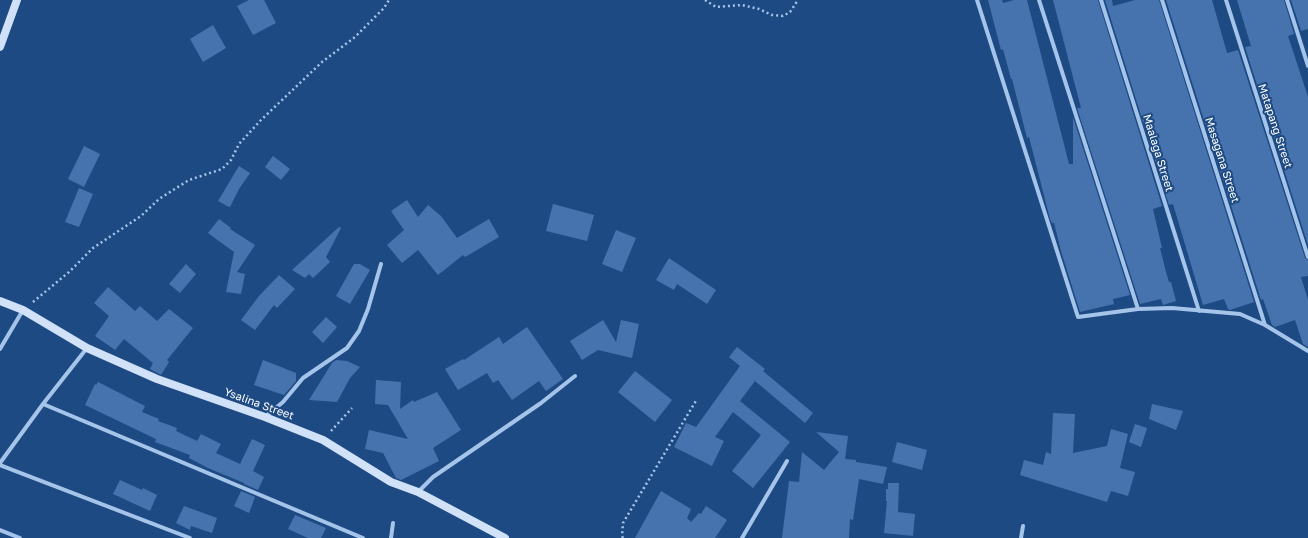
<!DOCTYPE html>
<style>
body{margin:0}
canvas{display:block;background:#1e4a84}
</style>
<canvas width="1308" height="538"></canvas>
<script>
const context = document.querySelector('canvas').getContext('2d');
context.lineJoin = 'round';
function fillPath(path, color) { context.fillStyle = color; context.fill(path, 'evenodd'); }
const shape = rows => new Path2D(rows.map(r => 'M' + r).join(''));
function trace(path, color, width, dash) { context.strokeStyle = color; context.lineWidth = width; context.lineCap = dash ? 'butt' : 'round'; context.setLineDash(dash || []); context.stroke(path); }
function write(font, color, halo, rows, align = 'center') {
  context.font = font + ' "Golos Text",sans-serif'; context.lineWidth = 4; context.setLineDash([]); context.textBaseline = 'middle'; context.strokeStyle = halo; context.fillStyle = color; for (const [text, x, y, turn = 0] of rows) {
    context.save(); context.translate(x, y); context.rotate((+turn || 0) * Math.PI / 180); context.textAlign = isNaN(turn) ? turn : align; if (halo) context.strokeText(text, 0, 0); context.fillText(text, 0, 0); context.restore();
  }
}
const building = shape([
 [249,0,264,0,276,23,253,35,237,6],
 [988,0,1002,0,1003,3,1014,0,1027,0,1069,164,1073,164,1073,117,1130,295,1113,299,1114,304,1080,312,1061,251,1054,223,1052,223,1050,219,1029,137,1027,138,1012,79,1011,79,1003,49,1001,50],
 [1053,0,1098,0,1162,206,1153,209,1162,248,1160,248,1166,272,1169,282,1171,282,1176,301,1163,305,1161,299,1140,304,1077,108,1081,108],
 [1105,0,1112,0,1113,6,1135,0,1159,0,1254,302,1230,310,1228,309,1224,299,1203,305,1173,204,1169,205],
 [1166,0,1212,0,1227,53,1238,50,1305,258,1308,260,1308,276,1301,277,1308,300,1308,347,1303,344,1295,320,1275,327,1272,325,1263,299,1261,300],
 [1237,0,1284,0,1294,34,1288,36,1308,97,1308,245,1245,47,1251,46],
 [1291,0,1308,0,1308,29,1301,31],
 [213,25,226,48,203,62,190,39],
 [84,146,100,154,84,187,68,179],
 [273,156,290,169,281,180,265,167],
 [239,166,250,173,239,189,230,207,227,206,218,201],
 [79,188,93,194,79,227,65,222],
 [407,200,418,217,428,205,441,216,457,238,489,219,499,237,465,257,463,255,438,275,418,250,402,263,387,245,404,230,391,211],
 [553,204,594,215,587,241,546,231],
 [219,219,231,228,230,229,255,245,237,272,245,274,241,294,226,292,234,252,208,233],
 [339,227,341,228,326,257,330,262,313,278,309,274,305,278,292,270],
 [616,230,636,238,622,272,602,264],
 [669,258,716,290,707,304,677,284,674,290,656,280],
 [186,264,196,274,180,293,169,284],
 [354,264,360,264,370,270,350,304,336,296],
 [279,275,295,289,277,308,274,305,255,330,241,320,259,296],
 [108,287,135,311,140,306,157,321,169,309,193,328,167,360,169,362,161,375,150,369,153,363,124,339,115,350,95,336,109,316,94,303],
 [326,317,337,327,323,343,312,332],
 [603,320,616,342,621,320,639,324,632,358,598,350,582,360,570,341],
 [527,327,563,379,546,391,539,381,512,400,498,380,493,383,487,373,458,390,445,369,463,359,464,360,499,337,503,344],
 [737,347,765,369,763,371,813,413,805,423,755,381,740,401,790,442,753,488,732,471,761,435,733,412,715,437,724,441,712,466,674,447,686,423,696,427,740,366,729,357],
 [263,360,296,373,296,381,284,395,254,385],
 [336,360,347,361,360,367,350,378,337,402,309,400,332,363],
 [635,371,672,400,655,422,618,392],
 [376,380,401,382,400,409,413,400,414,402,437,392,461,430,433,448,439,461,401,480,396,478,383,453,365,449,369,430,408,439,388,405,375,404],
 [98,382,145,406,142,412,159,419,158,421,177,428,176,431,197,441,201,434,221,444,216,453,240,464,252,439,265,445,253,471,264,477,258,490,244,484,244,483,208,468,189,458,190,455,155,442,156,439,85,405,95,384,96,385],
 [1152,404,1183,411,1176,430,1149,419],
 [1053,413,1075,414,1073,453,1107,446,1111,429,1128,434,1120,468,1135,472,1128,496,1111,491,1107,502,1020,475,1024,460,1043,465,1046,452,1051,454],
 [1135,424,1147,428,1141,447,1129,442],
 [816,432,848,436,845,459,856,460,856,462,887,467,883,484,859,479,853,520,850,519,849,538,782,538,789,481,799,482,802,452,824,470,839,452],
 [897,442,927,450,922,470,892,462],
 [120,480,142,490,143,488,157,495,150,511,113,494],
 [888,483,899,483,898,512,915,514,913,536,884,533,887,501,886,501,886,489,888,489],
 [241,491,255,497,249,513,234,506],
 [661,491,691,509,687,518,691,522,699,513,701,514,706,506,727,520,715,538,635,538],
 [184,506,217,518,212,533,191,526,190,530,176,523],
 [295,515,326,528,321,538,308,538,288,529]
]);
const path = shape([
 [705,0,716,7,742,5,759,9,772,15,783,16,790,12,798,0],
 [33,302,69,272,93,248,141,216,159,199,189,180,222,169,231,160,239,144,261,120,322,62,355,37,384,8,389,0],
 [331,431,352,408],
 [623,538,622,536,623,523,697,399]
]);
const street = shape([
 [977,0,1078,317,1138,309,1172,308,1240,314,1265,325,1308,351],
 [1039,0,1138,309],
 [1101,0,1199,311],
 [1162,0,1265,325],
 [1226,0,1308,257],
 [1287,0,1308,66],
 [0,349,23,310],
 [43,404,363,538],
 [266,416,283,402,303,378,347,348,359,331,368,309,381,264],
 [0,463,43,404,87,348],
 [0,465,190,538],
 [418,492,433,477,541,403,575,376],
 [0,530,20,538],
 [391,538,393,523],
 [742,538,787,461],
 [1021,538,1023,526]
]);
const secondary = shape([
 [0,47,17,0],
 [0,301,23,310,87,348,157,379,265,417,323,440,391,482,418,492,505,538]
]);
const streetNames = [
 ["Matapang Street",1275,126,72],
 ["Maalaga Street",1158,153,73],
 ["Masagana Street",1222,160,72],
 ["Ysalina Street",259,404,20]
];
fillPath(building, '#4673ad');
trace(path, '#a5c4ea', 2.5, [2, 3]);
trace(street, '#a5c4ea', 4);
trace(secondary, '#d0e1f8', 8);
write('11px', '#fff', '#1e4a84', streetNames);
</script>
